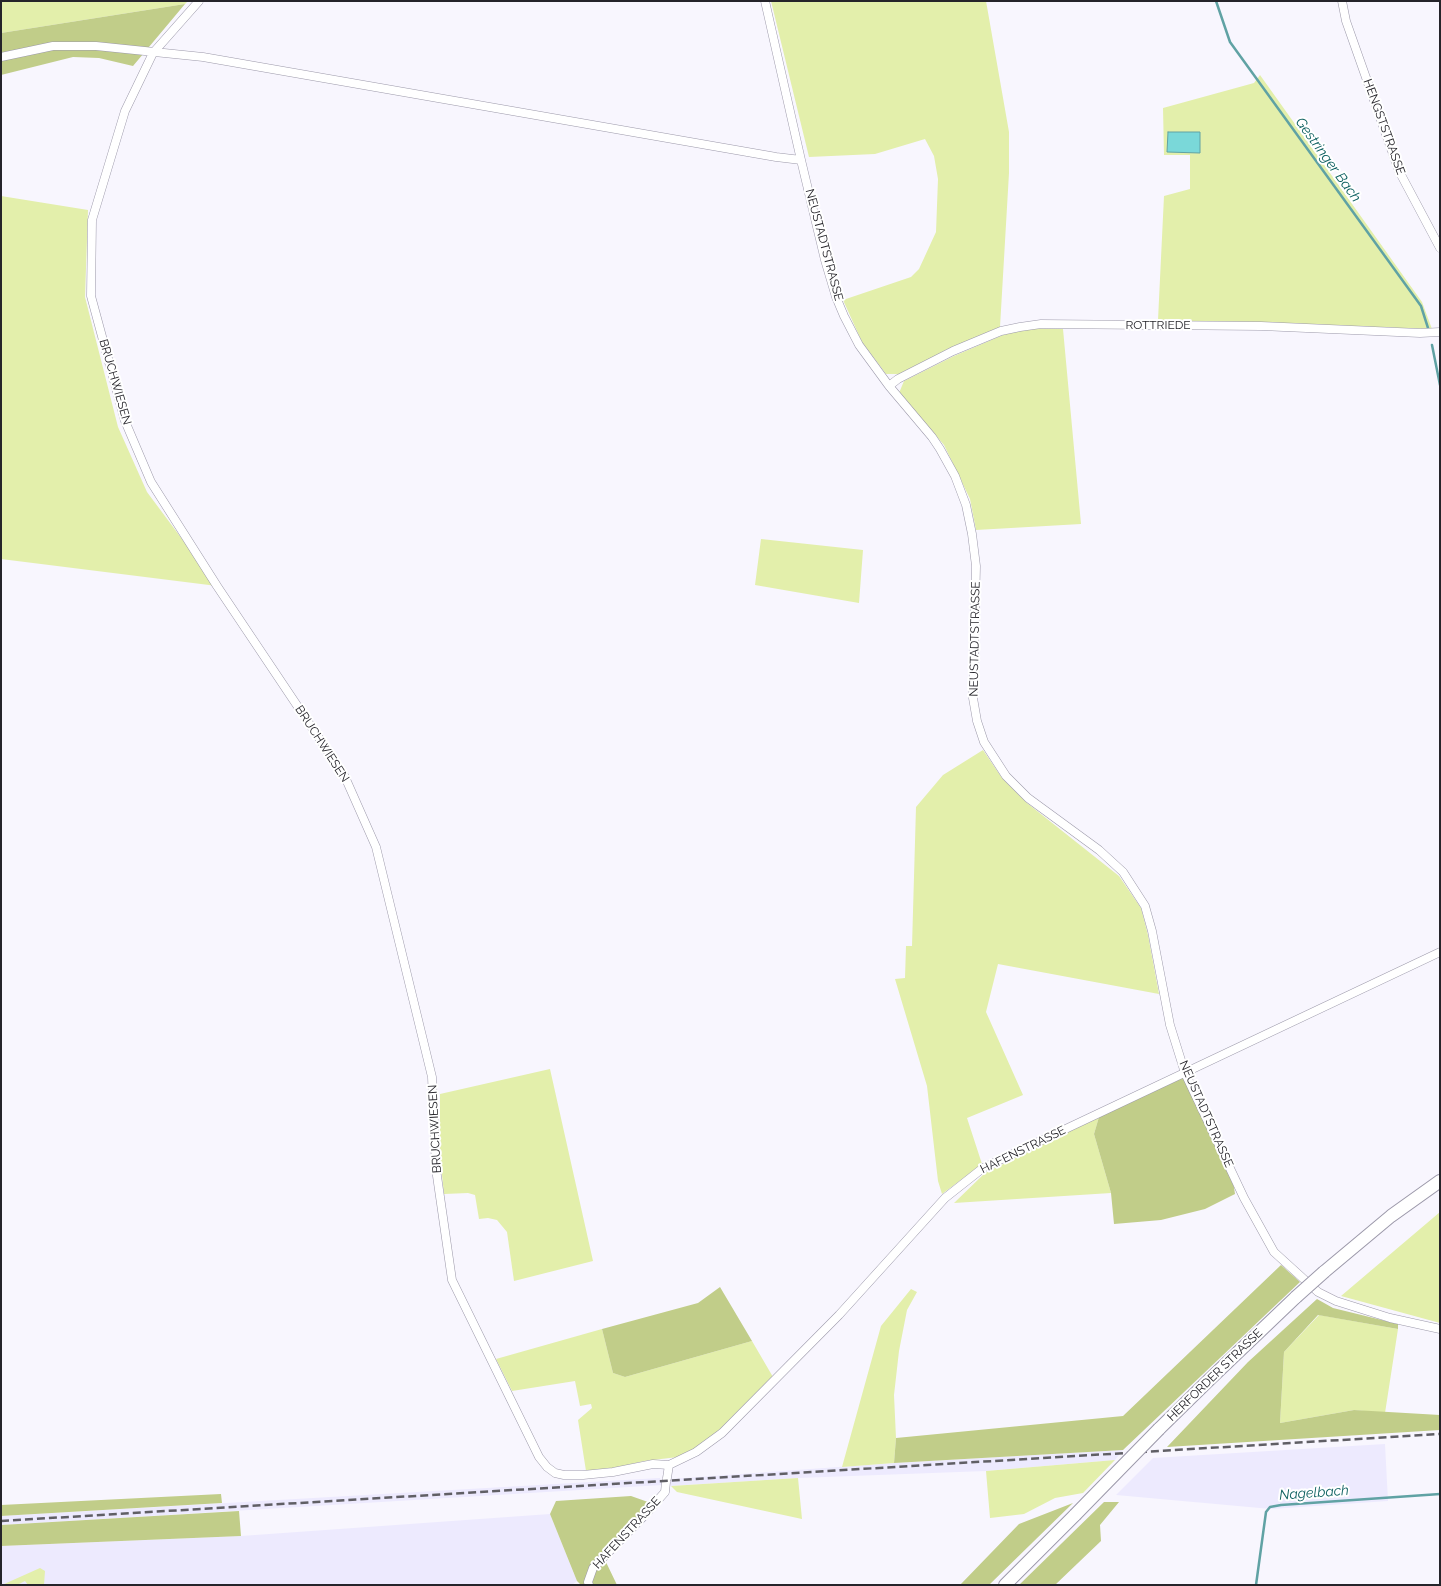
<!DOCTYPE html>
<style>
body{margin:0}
#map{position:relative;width:1441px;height:1586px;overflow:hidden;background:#f8f6fe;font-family:Raleway,sans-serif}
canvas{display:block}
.frame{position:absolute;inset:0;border:2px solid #25242a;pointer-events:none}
</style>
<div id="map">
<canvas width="1441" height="1586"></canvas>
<div class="frame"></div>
</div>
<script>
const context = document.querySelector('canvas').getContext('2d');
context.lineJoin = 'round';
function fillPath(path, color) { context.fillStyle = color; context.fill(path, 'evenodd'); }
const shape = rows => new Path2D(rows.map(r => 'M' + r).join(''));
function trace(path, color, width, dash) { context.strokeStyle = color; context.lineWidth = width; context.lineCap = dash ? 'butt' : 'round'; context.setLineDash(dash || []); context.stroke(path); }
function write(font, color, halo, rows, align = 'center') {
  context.font = font + ' Raleway,sans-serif'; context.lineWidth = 4; context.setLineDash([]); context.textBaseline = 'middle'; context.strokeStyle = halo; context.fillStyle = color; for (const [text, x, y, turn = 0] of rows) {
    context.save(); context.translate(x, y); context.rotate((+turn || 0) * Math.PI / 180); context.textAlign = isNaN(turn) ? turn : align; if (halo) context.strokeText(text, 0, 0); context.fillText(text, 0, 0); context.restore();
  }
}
const built = shape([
 [1385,1444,1388,1501,1271,1509,1116,1495,1153,1458],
 [1123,1450,1115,1460,986,1471,798,1478,671,1486,670,1483,671,1479,894,1463],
 [660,1478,662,1485,1,1525,1,1516],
 [550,1514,577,1581,572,1585,1,1585,1,1546,241,1536]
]);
const green = shape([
 [1,1,188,1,185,4,1,33],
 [771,1,986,1,1009,132,1009,173,1000,327,948,349,901,374,886,374,862,342,843,300,911,277,919,269,936,232,938,179,934,156,925,139,875,154,809,157],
 [1260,75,1422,302,1432,329,1158,320,1164,196,1190,189,1190,155,1164,155,1163,108,1254,83],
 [1,196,88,210,85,297,118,427,147,492,217,586,1,559],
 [1028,328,1063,329,1081,524,976,530,970,499,944,445,899,393,904,381,954,356,1003,335],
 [761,539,863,550,859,603,755,585],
 [983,750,1002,778,1027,803,1119,876,1141,908,1148,935,1159,994,998,964,986,1012,1023,1095,967,1118,982,1164,942,1194,938,1181,927,1086,895,979,905,978,906,946,912,946,916,807,943,775],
 [550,1069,593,1261,514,1281,507,1232,497,1220,488,1218,479,1219,475,1195,468,1193,444,1194,440,1156,440,1094],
 [1099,1117,1094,1134,1111,1193,954,1203,985,1173],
 [1440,1212,1440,1323,1341,1296],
 [911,1289,917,1292,907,1310,899,1351,894,1395,896,1438,894,1463,842,1467,881,1326],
 [1319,1315,1398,1329,1385,1413,1354,1410,1280,1423,1284,1352],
 [602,1329,613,1373,625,1377,752,1341,773,1377,718,1432,693,1450,678,1457,644,1461,612,1469,586,1471,578,1420,592,1408,591,1404,580,1406,575,1381,512,1391,496,1359],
 [1115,1460,1083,1493,1055,1498,1024,1514,990,1518,986,1471],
 [798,1478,802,1519,677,1492,671,1486],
 [40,1568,45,1571,44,1585,28,1585,25,1581,17,1585,2,1585]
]);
const forest = shape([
 [185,4,133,66,99,58,73,57,1,75,1,33],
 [1185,1075,1233,1181,1235,1194,1205,1209,1161,1220,1114,1224,1111,1193,1094,1134,1099,1117],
 [1281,1265,1300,1282,1123,1450,894,1463,896,1438,1123,1416],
 [720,1287,752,1341,625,1377,613,1373,602,1329,698,1303],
 [1317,1299,1333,1308,1398,1324,1398,1329,1318,1315,1284,1352,1280,1423,1354,1410,1440,1415,1440,1430,1167,1447,1248,1362],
 [221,1494,222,1503,1,1516,1,1505],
 [631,1496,648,1502,653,1512,605,1560,617,1585,581,1585,577,1581,550,1514,556,1501],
 [1104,1502,1119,1502,1100,1525,1101,1541,1055,1585,1019,1585],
 [1073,1503,989,1585,960,1585,1019,1524],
 [239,1511,241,1536,1,1546,1,1525]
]);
const water = shape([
 [1168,132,1200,132,1200,153,1167,152,1168,132]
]);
const stream = shape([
 [1216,1,1230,42,1421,306,1428,328],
 [1432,345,1440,385],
 [1256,1585,1266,1512,1270,1507,1281,1505,1440,1494]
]);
const minor = shape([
 [199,1,153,53,125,111,92,220,91,296,125,421,151,482,217,586,345,777,376,847,432,1077,436,1169,452,1280,539,1457,547,1467,555,1473,564,1475,583,1475,613,1472,653,1464,669,1465],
 [765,1,801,160,825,260,836,297,844,316,859,345,889,386,932,437,940,449,955,476,966,505,972,534,976,566,973,698,977,721,984,742,1006,776,1028,798,1099,850,1123,872,1145,906,1152,931,1170,1025,1185,1073,1244,1198,1274,1252,1318,1292,1336,1301,1390,1318,1440,1329],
 [1342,1,1346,21,1399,171,1440,248],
 [1,57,53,46,96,46,203,57,776,157,801,160],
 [889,386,898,379,953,351,1001,331,1020,327,1041,324,1261,326,1420,333,1440,332],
 [667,1478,669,1465,696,1452,722,1433,839,1315,945,1198,983,1168,1440,952],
 [589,1585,588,1582,593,1568,643,1517,665,1492,666,1482]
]);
const primary = shape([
 [1324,1272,1391,1216,1440,1181],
 [1159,1429,1210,1379,1296,1297],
 [1005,1585,1075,1515]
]);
const rail = shape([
 [1,1521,1440,1434]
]);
const primaryBridge = shape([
 [1296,1297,1324,1272],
 [1075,1515,1159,1429]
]);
const streetNames = [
 ["HENGSTSTRASSE",1384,127,70],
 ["NEUSTADTSTRASSE",824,245,75],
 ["ROTTRIEDE",1158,325],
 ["BRUCHWIESEN",115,382,74],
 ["NEUSTADTSTRASSE",975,639,-89],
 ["BRUCHWIESEN",322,744,57],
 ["NEUSTADTSTRASSE",1206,1114,66],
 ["BRUCHWIESEN",435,1129,-93],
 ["HAFENSTRASSE",1023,1150,-26],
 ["HERFORDER STRASSE",1215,1375,-44],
 ["HAFENSTRASSE",627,1533,-47]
];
const waterNames = [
 ["Gestringer Bach",1328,160,54],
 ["Nagelbach",1314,1493,-4]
];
fillPath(built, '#edeafe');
fillPath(green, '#e3efab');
fillPath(forest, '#c1cd89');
fillPath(water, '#7ad8d9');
trace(water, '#60a2a4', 1);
trace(stream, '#60a2a4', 2.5);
trace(minor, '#9c99aa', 9);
trace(primary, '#9c99aa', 14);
trace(minor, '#fff', 8);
trace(primary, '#fff', 12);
trace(rail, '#605f65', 2.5, [8, 4]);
trace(primaryBridge, '#9c99aa', 14, []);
trace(primaryBridge, '#fff', 12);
write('12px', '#25242a', '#fff', streetNames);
write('italic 14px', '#0e6161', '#fff', waterNames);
</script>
